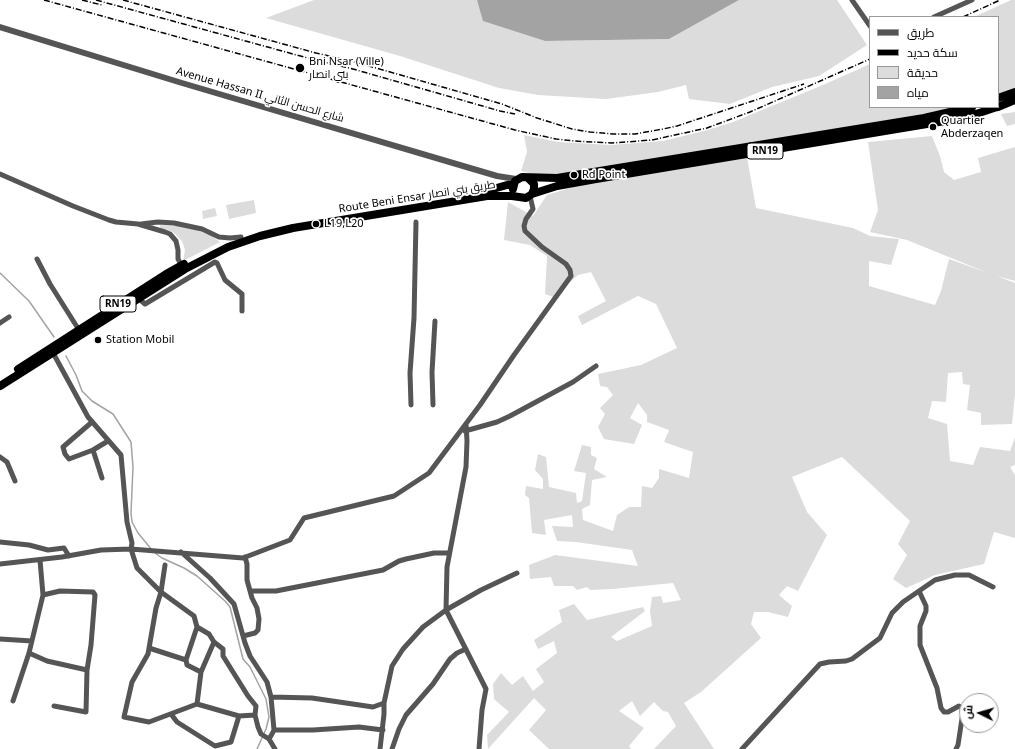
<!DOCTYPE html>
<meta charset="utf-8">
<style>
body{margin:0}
#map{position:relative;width:1015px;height:749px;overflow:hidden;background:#fff;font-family:"Noto Sans",Cairo,sans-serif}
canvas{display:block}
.legend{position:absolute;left:869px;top:16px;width:130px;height:92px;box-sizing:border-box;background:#fff;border:1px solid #999;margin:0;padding:5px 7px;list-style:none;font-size:12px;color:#000}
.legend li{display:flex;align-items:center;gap:8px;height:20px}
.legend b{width:20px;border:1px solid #999}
.north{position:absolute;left:959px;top:693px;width:40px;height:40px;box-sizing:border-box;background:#fff;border:1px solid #999;border-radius:50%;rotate:275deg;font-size:11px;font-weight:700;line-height:16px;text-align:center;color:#000}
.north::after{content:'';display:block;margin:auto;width:14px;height:18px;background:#000;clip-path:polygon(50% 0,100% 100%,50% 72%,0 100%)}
</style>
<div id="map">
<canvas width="1015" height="749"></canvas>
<ul class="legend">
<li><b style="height:5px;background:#555"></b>طريق</li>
<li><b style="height:5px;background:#000"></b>سكة حديد</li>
<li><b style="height:11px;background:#dcdcdc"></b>حديقة</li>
<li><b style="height:11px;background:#a3a3a3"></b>مياه</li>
</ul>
<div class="north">ش</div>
</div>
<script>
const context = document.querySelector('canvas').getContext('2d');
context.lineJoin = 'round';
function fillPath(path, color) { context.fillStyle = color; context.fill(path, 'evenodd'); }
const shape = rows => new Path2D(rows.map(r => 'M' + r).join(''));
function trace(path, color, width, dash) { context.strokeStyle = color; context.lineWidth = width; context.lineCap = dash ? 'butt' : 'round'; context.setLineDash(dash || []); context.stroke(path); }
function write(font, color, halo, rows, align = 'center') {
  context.font = font + ' "Noto Sans",Cairo,sans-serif'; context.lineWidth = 3.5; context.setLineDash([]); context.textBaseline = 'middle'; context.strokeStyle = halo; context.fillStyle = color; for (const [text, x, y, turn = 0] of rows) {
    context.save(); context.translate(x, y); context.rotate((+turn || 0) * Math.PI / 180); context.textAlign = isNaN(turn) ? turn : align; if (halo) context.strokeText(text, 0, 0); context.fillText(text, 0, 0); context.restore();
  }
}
const green = shape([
 [314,0,477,0,484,21,545,41,669,39,739,0,837,0,867,45,819,76,772,87,730,104,689,99,686,85,658,92,606,99,538,95,499,88,400,56,266,18],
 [1011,0,1015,0,1015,90,998,97,998,17,974,17],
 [870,64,870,107,963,107,574,175,538,175,521,171,527,152,524,135,558,142,593,144,611,145,663,141,704,131,733,122,823,85],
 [1015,112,1015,124,1007,126,1001,114],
 [932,136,940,156,944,172,954,180,981,172,978,158,1015,147,1015,281,997,276,1015,283,1015,394,1012,424,981,425,981,413,967,410,970,385,963,384,962,372,948,373,946,402,932,401,928,418,947,424,950,461,973,465,980,447,1010,451,1015,437,1015,465,1010,467,1015,475,1015,538,994,532,984,564,935,575,906,588,893,579,907,555,898,544,910,521,842,457,792,477,807,512,827,535,798,591,787,586,779,595,792,606,788,617,768,612,754,612,751,624,761,638,701,692,684,703,714,749,654,749,676,726,668,712,663,711,654,702,640,716,632,701,619,711,644,728,629,746,631,749,549,749,529,730,546,710,534,698,488,749,487,735,509,712,494,699,493,684,501,673,512,685,523,676,533,691,544,682,536,669,557,653,554,641,538,649,534,640,562,622,559,610,574,604,587,620,643,607,645,611,611,637,617,641,652,626,650,611,652,597,661,596,663,603,681,600,673,583,613,589,590,590,587,587,577,590,573,586,554,586,551,577,530,579,529,565,555,555,638,566,632,550,576,542,557,541,552,526,573,527,572,515,544,520,546,535,532,533,529,498,525,495,526,486,543,489,543,479,535,470,538,454,546,457,549,487,576,493,577,503,582,501,586,473,574,471,582,445,591,447,591,455,597,458,594,469,607,477,592,480,590,505,582,509,583,520,613,531,617,515,629,507,641,507,642,486,652,488,659,478,659,469,689,478,693,452,664,442,669,430,647,422,647,415,638,403,630,418,642,425,634,444,604,439,598,427,605,414,600,408,613,395,607,387,600,386,598,374,641,365,677,348,656,304,638,296,582,325,578,316,606,301,591,272,578,275,553,297,545,294,547,256,530,245,504,240,508,202,533,216,547,195,580,185,747,157,756,208,853,228,870,236,899,239,891,265,869,261,869,286,935,305,941,291,949,259,988,273,907,240,870,232,878,210,868,142],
 [254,200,256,213,229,219,226,205],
 [215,208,217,216,203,219,202,211],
 [160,225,179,226,196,230,210,235,220,242,183,261,185,250,182,241,173,232,160,228]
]);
const water = shape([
 [477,0,739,0,669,39,545,41,483,21]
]);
const stream = shape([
 [0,273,29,301,54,337],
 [66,356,76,375,82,391,92,401,113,414,131,442,133,467,131,513,132,522,138,533,152,550],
 [155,553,162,558,184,568,197,576,225,601,230,607,243,659,250,667,266,699,269,717,266,729,257,749]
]);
const minor = shape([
 [852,0,870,26],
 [934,17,972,0],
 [0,174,73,206,109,220,116,222,138,224,165,232,170,234,176,241,178,250,178,259,182,266],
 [141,224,158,222,174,223,202,229,219,237,230,238,241,237],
 [37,259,50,284,79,330],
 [139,299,145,304,215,262,217,263,225,280,242,294,242,311],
 [0,323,9,317],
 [52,351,88,417,121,455,127,522,132,543,131,549,137,568,161,592,194,616,197,627,209,634,214,642,223,649,223,656,248,696,256,706,255,715,239,716],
 [411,405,410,373,414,318,416,222],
 [433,405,432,372,435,321],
 [92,422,63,447,65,454,69,459,93,450,108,441],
 [466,424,467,441,466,467,447,567,446,610,486,689,482,710,479,749],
 [465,431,497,422,510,416,573,382,596,366],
 [93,450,102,478],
 [0,457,7,462,15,481],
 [0,542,29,545,48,550,64,548,69,556],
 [181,552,210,578,234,604,245,643,250,656,267,682,271,697,312,698,373,707,384,703],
 [0,564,62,557,101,550,131,549,243,558,290,540,304,518,394,496,429,473,480,405,514,355,571,276,570,270,566,264,542,247,525,231,524,226,526,219,533,209,530,196],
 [165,565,161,592,156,608,148,654,132,682,124,717,149,722,197,704],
 [251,591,276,591,322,582,383,570,399,561,406,559,434,553,449,553],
 [919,591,926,606,926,611,920,626,920,645,937,688,941,708,944,712,948,712,959,706,962,708,963,712,958,745,956,749],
 [43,595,60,591,93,592,95,595,91,645,87,670,86,712,54,706],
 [197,627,186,660,187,665,201,672],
 [243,636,255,633,258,630,259,619,257,608,252,598,247,580,247,564,245,557],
 [0,639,32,641],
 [149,648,186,660],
 [29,653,47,661,87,670],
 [13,701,29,653,43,595,40,560],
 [171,714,177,722,215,746,231,742,239,716,197,704,201,672,214,642],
 [255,715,258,727,261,734,269,739,275,749],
 [274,730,313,730,359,727,383,730],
 [269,739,272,734,274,730,271,697],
 [380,749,384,714,384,703,392,666,403,649,423,627,446,610,481,590,517,573],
 [392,749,399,729,406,715,433,684,450,659,457,653,466,649],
 [742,749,820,664,829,662,846,661,852,659,880,638,892,613,903,602,935,580,955,575,969,575,993,587]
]);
const tertiary = shape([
 [0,27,182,83,497,176,516,179]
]);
const trunk = shape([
 [998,98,1015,92],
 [998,107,1015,100],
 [513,189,515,181,522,177,557,178,924,118,972,107],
 [479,193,507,185,513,185],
 [532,194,557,186,596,179,945,121,976,114,997,107],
 [18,369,166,274,184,264],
 [0,386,185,269,228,247,260,236,293,228,487,196,512,196,526,198,532,194,534,189,534,184,528,178]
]);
const rail = shape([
 [44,0,515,130,556,139,574,141,612,143,652,140,707,128,750,112,870,59],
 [82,0,102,5],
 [96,0,315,60,353,69,500,111,515,114],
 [123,0,316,53,355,62,502,104,537,118,572,129,590,132,613,134,635,134,663,129,677,126,804,84],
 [963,17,1000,0]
]);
const markers = [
 [300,68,5,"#000"],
 [933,127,4,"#000"],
 [574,175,4,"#000"],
 [316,224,4,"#000"],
 [98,340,4,"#000"]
];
const shields = [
 [765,151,36],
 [118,304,36]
];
const shieldNames = [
 ["RN19",765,151],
 ["RN19",118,304]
];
const poiNames = [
 ["Bni Nsar (Ville)",309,62],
 ["بني انصار",309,75],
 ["Quartier",941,121],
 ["Abderzaqen",941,134],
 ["Rd Point",582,175],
 ["L19,L20",324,224],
 ["Station Mobil",106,340]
];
const streetNames = [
 ["Avenue Hassan II شارع الحسن الثاني",260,95,16],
 ["Route Beni Ensar طريق بني انصار",417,197,-9]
];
fillPath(green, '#dcdcdc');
fillPath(water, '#a3a3a3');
trace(stream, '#a3a3a3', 1.5);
trace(minor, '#555', 5);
trace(tertiary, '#555', 6);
trace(trunk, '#000', 8);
trace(rail, '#000', 1.5, [6, 2, 1, 2]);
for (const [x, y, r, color] of markers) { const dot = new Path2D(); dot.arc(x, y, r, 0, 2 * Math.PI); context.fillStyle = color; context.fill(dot); trace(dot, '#fff', 1.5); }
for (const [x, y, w] of shields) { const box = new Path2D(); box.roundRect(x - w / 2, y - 8, w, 16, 3); context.fillStyle = '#fff'; context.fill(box); trace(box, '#000', 1); }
write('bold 10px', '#000', null, shieldNames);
write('11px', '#000', '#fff', poiNames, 'left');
write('11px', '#000', '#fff', streetNames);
</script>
